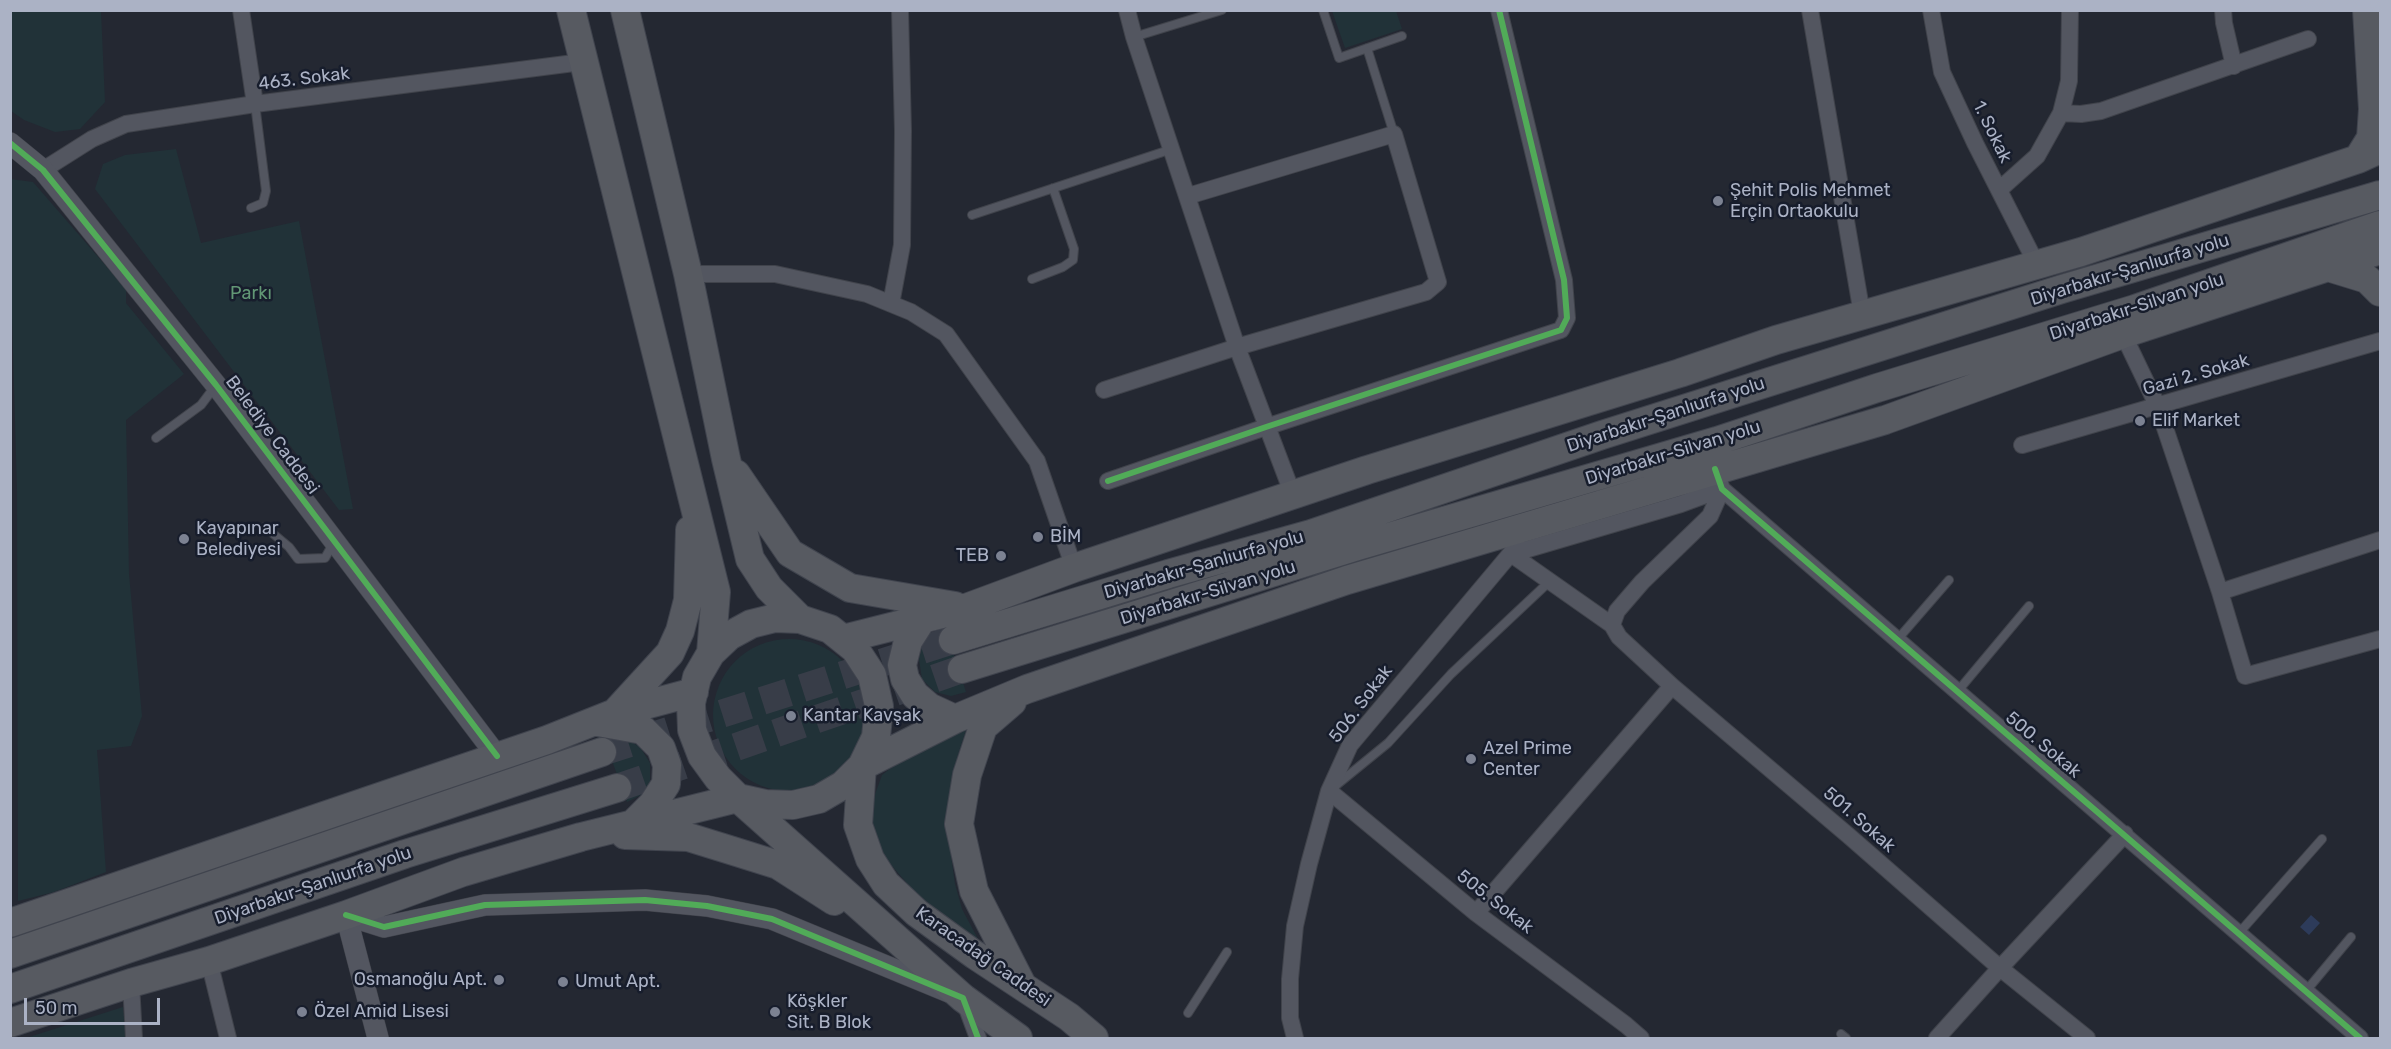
<!DOCTYPE html>
<meta charset="utf-8">
<style>
body{margin:0}
#map{position:relative;width:2391px;height:1049px;overflow:hidden;background:#242832;font-family:Rubik,sans-serif}
canvas{display:block}
.frame{position:absolute;inset:0;border:12px solid #abb2c5;pointer-events:none}
.scale{position:absolute;left:24px;top:998px;width:136px;height:27px;box-sizing:border-box;border:3px solid #abb2c5;border-top:0;padding-left:8px;font-size:18px;line-height:21px;white-space:nowrap;color:#abb2c5;-webkit-text-stroke:4px #171d2c;paint-order:stroke}
</style>
<div id="map">
<canvas width="2391" height="1049"></canvas>
<div class="frame"></div>
<div class="scale">50 m</div>
</div>
<script>
const context = document.querySelector('canvas').getContext('2d');
context.lineJoin = 'round';
function fillPath(path, color) { context.fillStyle = color; context.fill(path, 'evenodd'); }
const shape = rows => new Path2D(rows.map(r => 'M' + r).join(''));
function trace(path, color, width, dash) { context.strokeStyle = color; context.lineWidth = width; context.lineCap = dash ? 'butt' : 'round'; context.setLineDash(dash || []); context.stroke(path); }
function write(font, color, halo, rows, align = 'center') {
  context.font = font + ' Rubik,sans-serif'; context.lineWidth = 5; context.setLineDash([]); context.textBaseline = 'middle'; context.strokeStyle = halo; context.fillStyle = color; for (const [text, x, y, turn = 0] of rows) {
    context.save(); context.translate(x, y); context.rotate((+turn || 0) * Math.PI / 180); context.textAlign = isNaN(turn) ? turn : align; if (halo) context.strokeText(text, 0, 0); context.fillText(text, 0, 0); context.restore();
  }
}
const green = shape([
 [11,10,101,11,105,102,80,129,55,132,24,120,11,111],
 [1332,11,1396,11,1402,29,1345,48],
 [176,149,201,243,299,221,353,509,339,510,95,189,103,164,125,155],
 [10,179,33,182,126,289,126,303,184,374,126,420,129,574,142,716,131,746,97,750,106,872,54,892,18,901,17,489,11,284],
 [945,628,966,692,951,696,935,692,922,679,919,659,923,641,929,634],
 '713 715a76 76 0 1 1 152 0a76 76 0 1 1-152 0Z',
 [967,727,958,755,951,789,949,841,955,884,962,909,985,952,912,889,885,858,872,826,874,797,882,775,900,761],
 [603,736,622,736,640,747,650,763,650,783,643,794,627,802],
 [123,1007,126,1038,26,1038]
]);
const water = shape([
 [2311,915,2320,923,2309,935,2300,927]
]);
const trunkTunnel = shape([
 [602,752,953,640],
 [617,788,962,669]
]);
const service = shape([
 [1323,10,1339,58,1402,36],
 [1134,37,1222,10],
 [1367,48,1394,134],
 [251,208,263,203,266,191,255,104],
 [972,215,1172,149],
 [1032,279,1063,267,1073,260,1074,249,1053,188],
 [156,438,201,405,216,385],
 [265,527,289,547,298,559,325,558,334,542],
 [1897,640,1949,580],
 [1957,692,2029,606],
 [1334,787,1388,743,1451,674,1550,581],
 [2239,933,2322,839],
 [2306,991,2351,937],
 [1188,1013,1227,952],
 [1841,1034,1846,1038]
]);
const minor = shape([
 [241,10,255,104],
 [1127,10,1134,37,1237,347,1293,495],
 [1810,10,1862,314],
 [1931,10,1942,72,1975,143,2037,265],
 [2223,10,2224,23,2234,66],
 [2061,113,2081,114,2101,111,2308,39],
 [43,170,92,139,126,124,255,104,582,62],
 [1999,190,2037,156,2061,113,2069,81,2070,10],
 [688,274,775,274,867,294,911,312,946,334,1037,461,1074,568],
 [891,304,902,245,903,131,900,10],
 [2123,334,2158,407,2220,592,2245,676,2380,639],
 [1104,390,1237,347,1426,292,1438,282,1394,134,1188,196],
 [2022,445,2380,341],
 [1715,469,1722,489,2360,1038],
 [1108,481,1266,427,1561,330,1567,318,1564,280,1499,10],
 [1511,554,1612,625,1619,637,1672,686,1849,836,2000,968,2087,1038],
 [1511,554,1681,504,1722,489],
 [2220,592,2380,540],
 [1612,625,1617,611,1642,582,1710,516,1722,489],
 [1329,791,1476,913,1626,1025,1641,1038],
 [1476,913,1672,686],
 [209,961,228,1038],
 [131,983,134,1038],
 [965,1003,978,1038],
 [1295,1038,1290,1018,1290,979,1295,926,1309,864,1329,791,1350,745,1517,546],
 [1937,1038,2000,968,2125,834]
]);
const tertiary = shape([
 [10,143,43,170,216,385,497,756],
 [346,915,384,927,485,905,645,900,707,906,772,919,949,992],
 [346,915,378,1038]
]);
const trunk = shape([
 [571,10,716,592,711,653],
 [625,10,688,274,726,459,750,559,769,588,800,619],
 [2358,159,2371,138,2373,109,2367,10],
 [2328,267,2367,279,2380,292],
 [736,474,790,553,850,588,955,606],
 [775,618,800,619,830,629,855,649,872,675,879,706,876,737,862,766,843,785,819,799,793,805,765,804,738,798,718,778,702,756,692,730,691,703,697,677,711,653,729,636,751,624,775,618],
 [922,619,908,641,902,665,905,679,915,695,929,707,955,719],
 [843,639,966,608,1074,568,1367,470,1680,373,1776,340,2081,252,2358,159,2380,149],
 [953,640,1168,574,1311,534,1602,435,2062,289,2380,195],
 [962,669,1358,546,1717,441,1877,388,2135,309,2380,225],
 [1012,702,983,727,967,775,959,824,974,891,1021,983],
 [615,713,670,653,680,631,688,600,690,530],
 [598,722,643,730,661,748,667,765,666,784,653,804,634,823],
 [625,835,688,837,730,850,778,865,834,901],
 [10,923,547,740,615,713,694,692],
 [10,954,602,752],
 [10,989,405,854,617,788],
 [10,1023,131,983,209,961,346,915,463,872,581,837,738,798,963,998,1018,1038],
 [1094,1038,1069,1017,975,955,917,913,886,884,870,859,858,825,862,766,955,719,1027,689,1347,580,1885,420,2123,334,2380,250]
]);
const cycleway = shape([
 [10,143,43,170,216,385,497,756],
 [1715,469,1722,489,2360,1038],
 [1108,481,1266,427,1561,330,1567,318,1564,280,1499,10],
 [346,915,384,927,485,905,645,900,707,906,772,919,963,998,978,1038]
]);
const markers = [
 [1718,201,6,"#7c8292"],
 [2140,421,6,"#7c8292"],
 [1038,537,6,"#7c8292"],
 [184,539,6,"#7c8292"],
 [1001,556,6,"#7c8292"],
 [791,716,6,"#7c8292"],
 [1471,759,6,"#7c8292"],
 [499,980,6,"#7c8292"],
 [563,982,6,"#7c8292"],
 [302,1012,6,"#7c8292"],
 [775,1012,6,"#7c8292"]
];
const streetNames = [
 ["463. Sokak",304,79,-7],
 ["1. Sokak",1992,132,64],
 ["Diyarbakır-Şanlıurfa yolu",2130,270,-17],
 ["Diyarbakır-Silvan yolu",2137,307,-18],
 ["Gazi 2. Sokak",2196,375,-16],
 ["Diyarbakır-Şanlıurfa yolu",1666,415,-18],
 ["Belediye Caddesi",272,435,53],
 ["Diyarbakır-Silvan yolu",1673,453,-17],
 ["Diyarbakır-Şanlıurfa yolu",1204,565,-16],
 ["Diyarbakır-Silvan yolu",1208,593,-17],
 ["506. Sokak",1361,704,-53],
 ["500. Sokak",2043,745,40],
 ["501. Sokak",1859,820,41],
 ["Diyarbakır-Şanlıurfa yolu",313,886,-19],
 ["505. Sokak",1495,902,38],
 ["Karacadağ Caddesi",983,957,35]
];
const poiNames = [
 ["Şehit Polis Mehmet",1730,191],
 ["Erçin Ortaokulu",1730,212],
 ["Elif Market",2152,421],
 ["Kayapınar",196,529],
 ["Belediyesi",196,550],
 ["BİM",1050,537],
 ["TEB",989,556,"right"],
 ["Kantar Kavşak",803,716],
 ["Azel Prime",1483,749],
 ["Center",1483,770],
 ["Osmanoğlu Apt.",487,980,"right"],
 ["Umut Apt.",575,982],
 ["Köşkler",787,1002],
 ["Sit. B Blok",787,1023],
 ["Özel Amid Lisesi",314,1012]
];
const parkNames = [
 ["Parkı",251,294]
];
fillPath(green, '#213238');
fillPath(water, '#2d3b5a');
trace(trunkTunnel, '#383d48', 28, [28, 14]);
trace(service, '#40434b', 10);
trace(minor, '#40434b', 18);
trace(tertiary, '#40434b', 22);
trace(trunk, '#40444e', 30);
trace(service, '#535660', 8);
trace(minor, '#535660', 16);
trace(tertiary, '#535660', 21);
trace(trunk, '#575a61', 28);
trace(cycleway, '#51ab58', 6);
for (const [x, y, r, color] of markers) { const dot = new Path2D(); dot.arc(x, y, r, 0, 2 * Math.PI); context.fillStyle = color; context.fill(dot); trace(dot, '#171d2c', 2); }
write('18px', '#abb2c5', '#171d2c', streetNames);
write('18px', '#abb2c5', '#171d2c', poiNames, 'left');
write('18px', '#629775', '#171d2c', parkNames);
</script>
